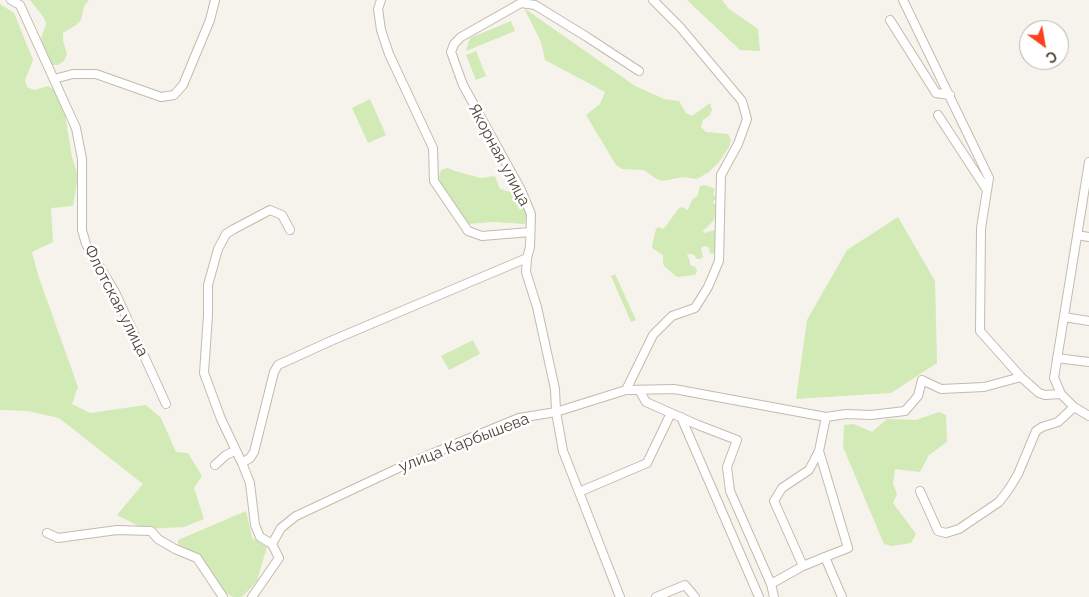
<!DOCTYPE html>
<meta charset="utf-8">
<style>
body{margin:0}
#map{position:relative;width:1089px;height:597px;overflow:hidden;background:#f6f3ec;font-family:Raleway,sans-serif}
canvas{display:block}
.north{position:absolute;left:1019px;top:20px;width:50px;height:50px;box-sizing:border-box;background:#fff;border:1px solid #b7b4b0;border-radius:50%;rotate:148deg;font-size:14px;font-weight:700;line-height:20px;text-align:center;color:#4b4439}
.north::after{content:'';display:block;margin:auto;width:18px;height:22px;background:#fc3f1d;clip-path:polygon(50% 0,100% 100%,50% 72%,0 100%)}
</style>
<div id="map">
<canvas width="1089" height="597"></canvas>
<div class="north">С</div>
</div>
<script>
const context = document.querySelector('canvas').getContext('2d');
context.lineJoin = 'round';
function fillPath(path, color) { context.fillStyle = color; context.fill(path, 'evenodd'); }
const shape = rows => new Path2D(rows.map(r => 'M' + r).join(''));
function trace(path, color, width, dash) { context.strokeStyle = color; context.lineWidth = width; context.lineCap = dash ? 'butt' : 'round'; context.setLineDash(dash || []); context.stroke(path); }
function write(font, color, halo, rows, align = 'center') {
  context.font = font + ' Raleway,sans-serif'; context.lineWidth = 5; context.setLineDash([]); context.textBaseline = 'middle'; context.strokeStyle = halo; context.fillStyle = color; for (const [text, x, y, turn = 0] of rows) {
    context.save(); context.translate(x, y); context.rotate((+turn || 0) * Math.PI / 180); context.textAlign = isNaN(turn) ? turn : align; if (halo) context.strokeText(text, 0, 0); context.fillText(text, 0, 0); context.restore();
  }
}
const green = shape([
 [30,0,89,0,84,6,81,20,76,25,63,33,63,40,67,54,64,61,58,65,51,65,48,59,41,38,46,24,44,18],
 [687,0,722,0,729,9,758,29,760,51,740,50],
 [0,4,14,13,33,60,25,80,27,87,34,90,48,86,54,90,65,115,72,157,78,176,73,206,51,208,53,242,32,252,39,278,78,387,72,404,90,413,146,405,161,418,176,452,188,453,202,476,194,488,204,519,184,527,144,529,117,515,143,484,59,418,28,411,0,410],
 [524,8,635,86,664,99,679,101,686,113,692,116,710,103,712,110,709,116,703,120,701,127,706,132,728,134,731,140,729,147,719,162,709,172,697,179,683,177,662,181,655,178,644,170,622,169,616,165,586,115,600,104,605,92,545,60,541,42],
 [511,21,515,31,466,51,470,38],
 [476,51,486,76,476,80,466,55],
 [370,99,386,135,368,143,352,108],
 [448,168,455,171,481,178,495,176,500,189,521,195,527,214,525,224,493,222,469,224,457,213,440,183,439,177,441,170],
 [704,185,713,188,715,190,713,194,716,197,713,203,716,205,716,209,714,220,703,231,704,233,718,229,716,254,710,253,709,247,704,246,701,248,703,257,700,259,697,259,693,254,687,254,690,261,690,265,695,267,697,271,695,275,677,277,664,266,663,263,663,255,652,248,652,246,656,229,659,227,663,229,666,226,678,209,682,207,688,210,692,200,698,195,700,186],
 [898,217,935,281,937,363,891,393,796,399,807,320,847,250],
 [615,274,636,320,631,322,611,276],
 [473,340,480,354,449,370,441,356],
 [939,412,946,415,947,442,929,455,920,472,895,469,893,484,897,494,893,503,916,534,911,543,892,546,884,544,843,447,844,425,854,424,872,432,887,419,916,420],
 [246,511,252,538,267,547,257,581,242,597,233,597,219,589,199,558,182,548,178,545,178,540]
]);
const minor = shape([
 [11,0,20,5,76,128,82,159,82,230,86,244,115,292,166,404],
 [381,0,378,9,381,30,389,54,433,148,434,181,468,231,482,236,530,232],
 [903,0,989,178,981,228,980,331,1021,377,1039,393,1045,395,1061,394],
 [890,20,936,93,950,95],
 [54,79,73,74,96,74,161,97,174,95,183,85,210,20,215,0],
 [938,115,987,190],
 [1089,162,1054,378,1061,394,1074,407,1089,416],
 [1077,235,1089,237],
 [1064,317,1089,321],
 [1057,358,1089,362],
 [626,390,653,335,672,316,695,308,708,287,719,261,721,175,738,144,747,119,742,101,680,27,653,0],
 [639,390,646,402,698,425,737,440,727,467,730,491,771,584],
 [681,417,759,597],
 [826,417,819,451,848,548,825,557,842,597],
 [242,463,250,458,254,452,274,372,278,365,333,340,527,258],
 [215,465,226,455,235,451],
 [920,491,938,531,946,533,959,529,999,502,1009,489,1018,474,1036,431,1042,427,1058,422,1074,407],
 [579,492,647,463,671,413],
 [47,533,58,538,117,530,151,531,158,539,175,549,197,558,223,597],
 [272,544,281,528,296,516,407,464,519,418,556,412,626,390,674,389,826,417,846,414,871,415,905,411,918,396,922,380,941,389,984,387,1021,377],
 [272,544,260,537,255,525,250,483,242,463,221,419,204,373,208,315,208,285,218,249,226,234,234,229,270,210,282,215,290,230],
 [803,566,825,557],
 [252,597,279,558,272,544],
 [620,597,563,451,556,412,555,389,537,307,526,272,527,258,530,247,531,214,521,190,463,85,451,52,454,44,461,37,521,3,535,5,587,37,639,71],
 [656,597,685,585,695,597],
 [774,597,771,584,803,566,774,501,782,488,809,470,819,451]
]);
const streetNames = [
 ["Якорная улица",499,155,62],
 ["Флотская улица",116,301,63],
 ["улица Карбышева",464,443,-21]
];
fillPath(green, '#d2eab5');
trace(minor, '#c2bbae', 10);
trace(minor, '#fff', 8);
write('16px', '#4b4439', '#fff', streetNames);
</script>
